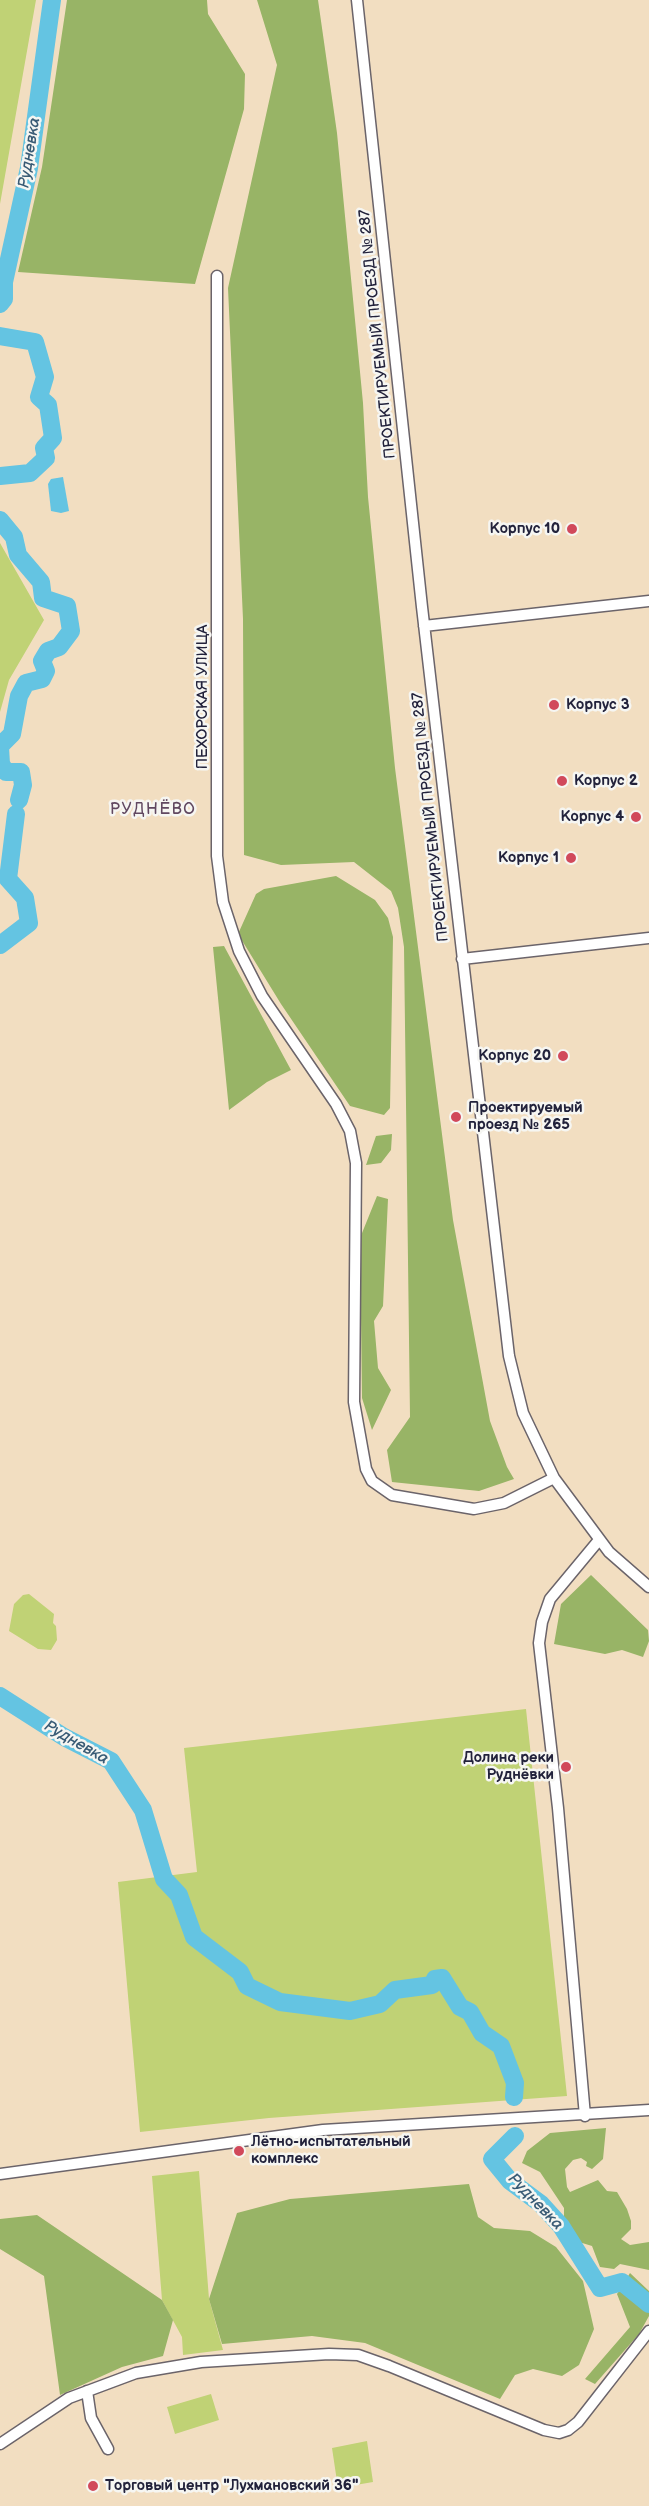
<!DOCTYPE html>
<meta charset="utf-8">
<style>
body{margin:0}
canvas{display:block;background:#f2dec1}
</style>
<canvas width="649" height="2506"></canvas>
<script>
const context = document.querySelector('canvas').getContext('2d');
context.lineJoin = 'round';
function fillPath(path, color) { context.fillStyle = color; context.fill(path, 'evenodd'); }
const shape = rows => new Path2D(rows.map(r => 'M' + r).join(''));
function trace(path, color, width, dash) { context.strokeStyle = color; context.lineWidth = width; context.lineCap = dash ? 'butt' : 'round'; context.setLineDash(dash || []); context.stroke(path); }
function write(font, color, halo, rows, align = 'center') {
  context.font = font + ' "Balsamiq Sans",sans-serif'; context.lineWidth = 5; context.setLineDash([]); context.textBaseline = 'middle'; context.strokeStyle = halo; context.fillStyle = color; for (const [text, x, y, turn = 0] of rows) {
    context.save(); context.translate(x, y); context.rotate((+turn || 0) * Math.PI / 180); context.textAlign = isNaN(turn) ? turn : align; if (halo) context.strokeText(text, 0, 0); context.fillText(text, 0, 0); context.restore();
  }
}
const green = shape([
 [0,0,36,0,0,204],
 [0,543,44,620,9,680,0,712],
 [29,1594,54,1614,53,1623,56,1626,57,1640,51,1650,38,1649,9,1631,14,1604,23,1595],
 [526,1709,567,2096,269,2118,140,2132,118,1882,197,1872,184,1748],
 [199,2171,209,2299,223,2350,183,2355,182,2337,162,2300,152,2176],
 [211,2394,219,2420,175,2434,167,2407],
 [367,2441,373,2482,338,2488,332,2448]
]);
const forest = shape([
 [67,0,207,0,208,14,245,74,244,109,195,284,18,272,42,167],
 [257,0,318,0,337,133,363,403,368,497,395,768,453,1220,490,1421,507,1467,514,1479,479,1491,392,1482,387,1450,410,1417,404,947,398,908,391,891,354,862,281,865,244,855,243,619,228,288,277,65],
 [336,876,375,900,388,918,393,937,390,1108,384,1115,350,1106,281,1004,238,934,256,894,264,889],
 [224,946,291,1070,267,1082,229,1110,213,947],
 [392,1134,391,1150,381,1163,366,1165,376,1136],
 [377,1196,388,1199,383,1306,374,1321,378,1368,391,1390,372,1430,362,1398,360,1238],
 [591,1575,648,1630,649,1641,643,1657,622,1650,605,1654,554,1644,561,1604],
 [606,2128,603,2159,592,2169,586,2166,587,2162,581,2158,573,2160,565,2169,567,2187,570,2192,598,2180,607,2191,617,2192,627,2209,631,2221,631,2229,621,2239,630,2245,649,2242,649,2270,620,2264,614,2269,600,2267,592,2246,579,2242,564,2218,564,2208,540,2172,522,2163,527,2151,550,2133],
 [469,2184,478,2217,494,2228,530,2231,556,2247,583,2281,594,2329,579,2365,562,2376,533,2369,515,2375,500,2399,365,2343,312,2336,222,2344,209,2299,237,2213,290,2199],
 [37,2215,162,2300,173,2320,163,2356,122,2367,60,2395,44,2276,0,2249,0,2219],
 [630,2273,649,2291,649,2316,639,2334,595,2384,585,2379,630,2327,617,2294]
]);
const water = shape([
 [63,477,69,511,61,513,51,511,48,484,51,479]
]);
const river = shape([
 [0,304,4,299,4,282,29,168,52,0],
 [0,336,35,342,45,377,39,397,48,405,53,438,44,448,46,458,30,473,0,476],
 [0,520,14,537,18,555,41,582,43,598,67,606,71,631,59,647,48,651,42,661,46,671,42,679,26,683,19,696,12,734,0,746],
 [0,747,1,764,6,772,21,772,23,785,19,800],
 [0,945,29,923,25,898,8,879,16,814],
 [0,1696,64,1737,111,1761,143,1810,164,1879,179,1895,194,1937,240,1972,247,1986,280,2002,350,2011,380,2004,395,1990,432,1985,435,1979,442,1978,460,2007,470,2012,482,2033,501,2046,515,2083,514,2097],
 [515,2136,492,2159,510,2181,541,2204,561,2226,600,2288,622,2282,649,2304]
]);
const minor = shape([
 [357,0,422,607,509,1356,523,1413,554,1478,609,1552,649,1587],
 [217,276,217,856,223,902,239,951,262,996,336,1104,350,1131,356,1163,354,1402,366,1469,372,1481,392,1495,474,1509,504,1503,554,1478],
 [424,626,649,601],
 [462,959,649,938],
 [585,2116,558,1808,539,1643,542,1622,550,1599,599,1540],
 [0,2174,323,2130,649,2110],
 [87,2391,91,2418,108,2449],
 [0,2444,69,2398,136,2373,201,2362,329,2354,358,2355,389,2366,544,2430,559,2433,568,2430,578,2422,649,2331]
]);
const markers = [
 [572,529,6,"#d1495b"],
 [554,705,6,"#d1495b"],
 [562,781,6,"#d1495b"],
 [636,817,6,"#d1495b"],
 [571,858,6,"#d1495b"],
 [563,1056,6,"#d1495b"],
 [456,1117,6,"#d1495b"],
 [566,1767,6,"#d1495b"],
 [239,2151,6,"#d1495b"],
 [93,2486,6,"#d1495b"]
];
const streetNames = [
 ["ПРОЕКТИРУЕМЫЙ ПРОЕЗД № 287",378,334,-96],
 ["ПЕХОРСКАЯ УЛИЦА",203,697,-90],
 ["ПРОЕКТИРУЕМЫЙ ПРОЕЗД № 287",431,817,-96]
];
const poiNames = [
 ["Корпус 10",560,529],
 ["Корпус 3",566,705,"left"],
 ["Корпус 2",574,781,"left"],
 ["Корпус 4",624,817],
 ["Корпус 1",559,858],
 ["Корпус 20",551,1056],
 ["Проектируемый",468,1108,"left"],
 ["проезд № 265",468,1125,"left"],
 ["Долина реки",554,1758],
 ["Руднёвки",554,1775],
 ["Лётно-испытательный",251,2142,"left"],
 ["комплекс",251,2159,"left"],
 ["Торговый центр \"Лухмановский 36\"",105,2486,"left"]
];
const waterNames = [
 ["Рудневка",30,153,-81],
 ["Рудневка",76,1743,30],
 ["Рудневка",535,2202,46]
];
const neighbourhoodNames = [
 ["РУДНЁВО",153,810]
];
fillPath(green, '#c0d275');
fillPath(forest, '#98b466');
fillPath(water, '#64c4e2');
trace(river, '#64c4e2', 18);
trace(minor, '#6b646a', 13);
trace(minor, '#fff', 10);
for (const [x, y, r, color] of markers) { const dot = new Path2D(); dot.arc(x, y, r, 0, 2 * Math.PI); context.fillStyle = color; context.fill(dot); trace(dot, '#f6f6f2', 2); }
write('15px', '#22223b', '#f6f6f2', streetNames);
write('bold 15px', '#22223b', '#f6f6f2', poiNames, 'right');
write('italic 16px', '#395b75', '#f6f6f2', waterNames);
context.letterSpacing = '1.5px';
write('16px', '#614860', '#f6f6f2', neighbourhoodNames);
context.letterSpacing = '0px';
</script>
